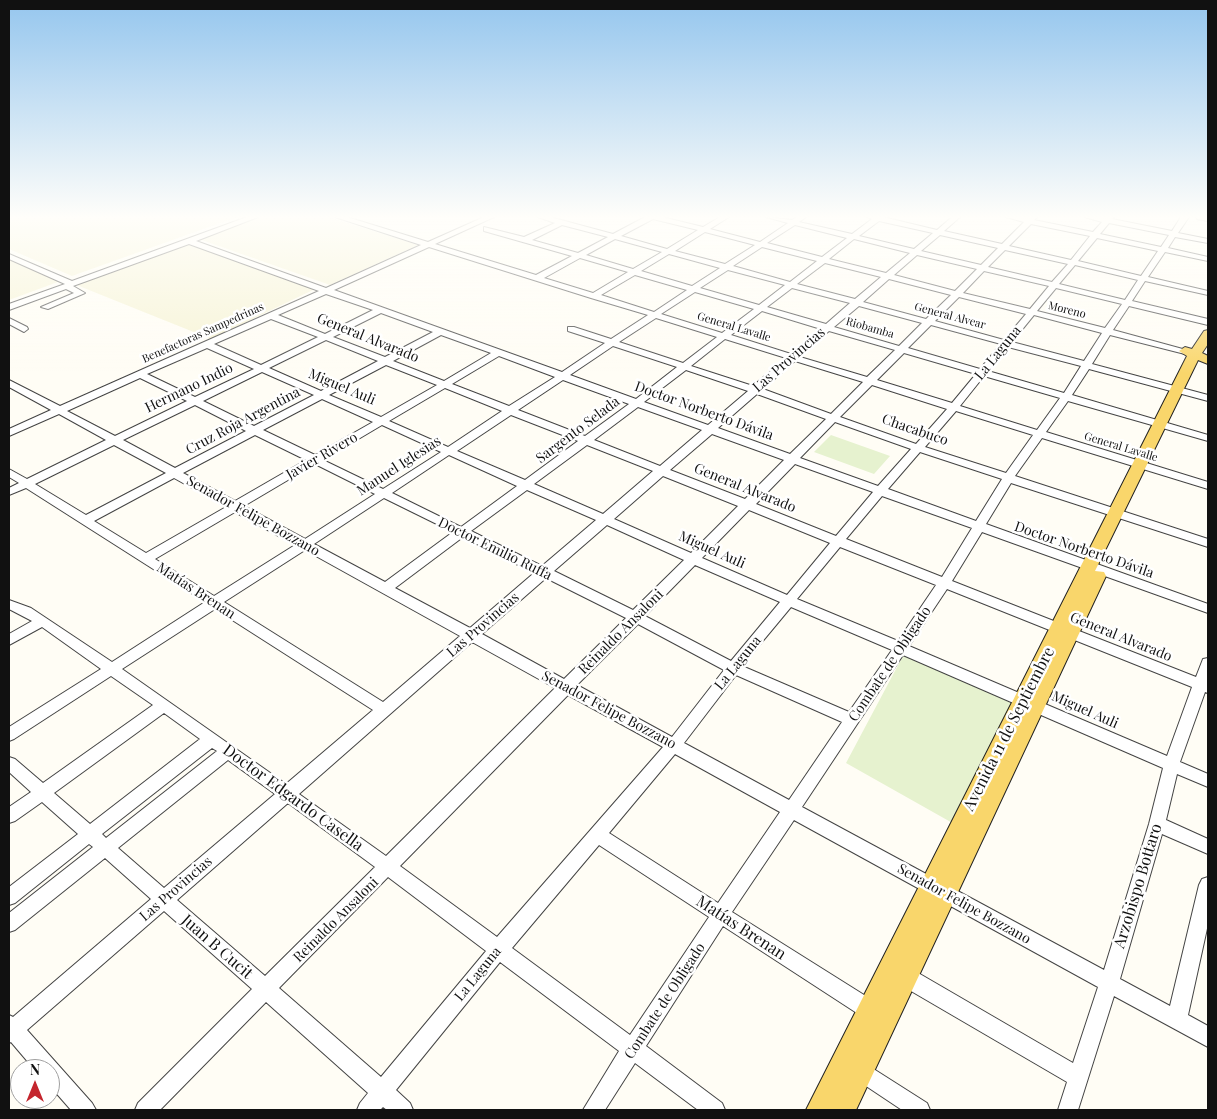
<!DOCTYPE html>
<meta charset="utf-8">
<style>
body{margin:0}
#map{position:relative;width:1217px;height:1119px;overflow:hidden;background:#fffdf5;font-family:"Playfair Display",serif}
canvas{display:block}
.frame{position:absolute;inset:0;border:10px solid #111;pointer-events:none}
.north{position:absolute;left:10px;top:1059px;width:50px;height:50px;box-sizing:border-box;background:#fff;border:1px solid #a0a0a0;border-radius:50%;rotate:0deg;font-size:14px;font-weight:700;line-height:20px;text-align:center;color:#111}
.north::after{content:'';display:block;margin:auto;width:18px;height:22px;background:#c4262e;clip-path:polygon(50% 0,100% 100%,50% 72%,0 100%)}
</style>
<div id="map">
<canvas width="1217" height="1119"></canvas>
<div class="frame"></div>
<div class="north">N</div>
</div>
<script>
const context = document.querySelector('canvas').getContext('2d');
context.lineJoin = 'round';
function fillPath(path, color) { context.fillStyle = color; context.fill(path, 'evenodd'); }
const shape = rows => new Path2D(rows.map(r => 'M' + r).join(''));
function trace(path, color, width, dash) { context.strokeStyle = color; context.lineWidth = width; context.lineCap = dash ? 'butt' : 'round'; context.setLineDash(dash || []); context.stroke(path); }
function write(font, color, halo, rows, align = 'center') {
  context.font = font + ' "Playfair Display",serif'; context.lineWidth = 5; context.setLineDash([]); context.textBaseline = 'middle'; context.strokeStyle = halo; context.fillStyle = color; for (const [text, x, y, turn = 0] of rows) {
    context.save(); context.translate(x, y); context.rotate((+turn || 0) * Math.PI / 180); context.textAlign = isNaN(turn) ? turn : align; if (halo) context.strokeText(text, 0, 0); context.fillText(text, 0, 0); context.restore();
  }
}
const farmland = shape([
 [9,217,237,217,72,276,9,249],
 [256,217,329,217,418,245,330,285,196,238],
 [186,243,317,288,211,339,74,284],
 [9,255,66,279,9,300]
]);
const pitch = shape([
 [831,435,890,456,874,474,814,452],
 [904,654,1018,697,956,825,846,763]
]);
const minor = shape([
 [247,217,258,217,196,241,326,288,421,245,335,217,347,217,428,242,484,217,494,217,435,244,536,275,572,256,484,231,484,227,524,237,555,223,538,217,550,217,613,234,645,217,662,217,703,227,720,217,729,217,710,229,760,242,788,223,766,217,792,220,797,217,806,217,799,222,852,234,872,219,867,217,883,217,937,230,952,217,960,217,944,231,1002,244,1024,222,1006,217,1037,217,1034,220,1093,232,1102,222,1085,217,1114,217,1112,219,1172,231,1181,217,1189,217,1178,233,1208,239,1208,243,1175,237,1168,248,1208,257,1208,261,1165,252,1148,277,1208,291,1208,295,1145,281,1132,301,1208,319,1208,325,1129,306,1113,330,1190,351,1185,354,1110,335,1092,364,1208,395,1208,401,1089,369,1072,395,1208,435,1208,441,1068,401,1046,432,1208,482,1208,489,1042,438,1015,476,1208,539,1208,547,1011,483,986,524,1208,604,1208,613,982,532,952,581,1196,677,1203,659,1208,658,1208,693,1205,692,1180,762,1208,774,1208,787,1177,774,1166,820,1208,839,1208,854,1162,834,1120,979,1170,1006,1199,885,1202,879,1208,877,1208,924,1188,1015,1208,1026,1208,1047,1114,996,1078,1110,1058,1110,1067,1082,899,984,896,977,899,970,906,968,913,970,1073,1063,1098,987,794,820,732,912,880,1005,883,1012,880,1019,873,1022,866,1019,723,926,646,1046,722,1103,725,1110,698,1110,635,1063,605,1110,583,1110,619,1051,500,962,396,1090,410,1103,413,1110,387,1110,383,1107,380,1110,357,1110,360,1103,368,1093,266,1002,160,1110,135,1110,138,1103,252,989,164,911,27,1030,92,1103,96,1110,71,1110,50,1086,50,1069,34,1069,11,1042,9,1043,9,1015,13,1017,151,899,105,858,15,930,9,932,9,913,93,847,89,844,15,903,9,905,9,887,78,834,42,802,15,821,9,823,9,807,31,792,9,772,9,757,15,759,43,783,153,705,111,676,14,739,9,741,9,727,101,669,42,627,9,645,9,634,32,621,9,609,9,600,31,608,112,662,205,602,26,488,9,495,9,488,19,483,9,477,9,469,27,479,106,440,59,414,9,436,9,429,51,410,9,387,9,380,60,406,319,291,189,244,73,286,85,293,48,309,41,307,74,293,66,289,9,310,9,304,65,284,9,259,9,254,72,281,247,217],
 [653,219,698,230,667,249,621,236,653,219],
 [879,221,933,233,914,249,859,236,879,221],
 [1109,223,1169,235,1161,247,1100,234,1109,223],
 [1031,224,1090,236,1071,260,1009,246,1031,224],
 [562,225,608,237,578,253,532,240,562,225],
 [795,225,847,238,822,257,767,243,795,225],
 [705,232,755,245,725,264,675,251,705,232],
 [940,235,998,248,981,265,921,251,940,235],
 [1097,238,1158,251,1141,276,1078,261,1097,238],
 [615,239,662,252,633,269,586,255,615,239],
 [854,239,910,253,886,273,829,259,854,239],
 [429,247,591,298,648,315,611,339,574,327,568,327,568,331,605,343,562,372,334,290,429,247],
 [762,247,817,261,790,282,733,266,762,247],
 [1005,250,1068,264,1052,282,988,267,1005,250],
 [669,254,720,268,692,286,641,271,669,254],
 [917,255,977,269,955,291,894,275,917,255],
 [580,258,628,272,593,293,544,278,580,258],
 [825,263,881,277,855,299,797,284,825,263],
 [1075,265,1138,280,1125,300,1059,284,1075,265],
 [728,270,785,285,759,305,700,288,728,270],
 [984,271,1049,286,1030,309,963,293,984,271],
 [635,275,687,290,654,312,601,295,635,275],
 [889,279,951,295,926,319,863,302,889,279],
 [792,288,850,303,826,324,767,307,792,288],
 [1056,288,1122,304,1105,328,1037,311,1056,288],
 [695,292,754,309,722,333,661,314,695,292],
 [326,294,373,310,325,334,278,315,326,294],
 [959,297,1026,314,1004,340,935,321,959,297],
 [859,306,922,323,899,346,834,327,859,306],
 [762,311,821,329,791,354,731,335,762,311],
 [381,313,433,332,385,357,333,337,381,313],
 [1034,315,1102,333,1084,361,1012,342,1034,315],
 [656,318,717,337,683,363,619,342,656,318],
 [271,319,318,337,261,365,214,344,271,319],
 [931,325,1001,344,980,369,908,348,931,325],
 [829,331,895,350,867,377,800,357,829,331],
 [441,335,491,353,444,381,393,361,441,335],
 [725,339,786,358,753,386,691,366,725,339],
 [326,340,378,361,321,391,269,368,326,340],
 [613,346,677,367,636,399,570,375,613,346],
 [1008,347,1081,366,1064,393,988,371,1008,347],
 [207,348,254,369,195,397,147,374,207,348],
 [904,353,976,374,952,403,877,380,904,353],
 [499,356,555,377,509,406,452,384,499,356],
 [795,361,863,382,831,414,763,389,795,361],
 [386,365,437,385,381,417,329,395,386,365],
 [686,370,748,391,708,425,644,402,686,370],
 [262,372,314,395,254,426,203,401,262,372],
 [984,376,1060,398,1037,430,960,406,984,376],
 [140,378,187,401,115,436,67,411,140,378],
 [563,380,629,404,585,436,518,410,563,380],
 [872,385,947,409,916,444,840,417,872,385],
 [445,388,502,411,448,447,389,421,445,388],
 [757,394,826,419,790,454,718,428,757,394],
 [322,399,373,422,315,455,263,430,322,399],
 [195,405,246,431,175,468,123,440,195,405],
 [638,407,702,430,660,466,594,440,638,407],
 [956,411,1033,435,1006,473,925,447,956,411],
 [511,415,578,441,525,480,457,451,511,415],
 [835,422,911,449,878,486,800,458,835,422],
 [382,425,441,452,383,489,323,460,382,425],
 [712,434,784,460,745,499,670,470,712,434],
 [255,435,306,460,235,501,183,473,255,435],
 [114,445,166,473,86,515,35,484,114,445],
 [587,445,653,471,603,514,534,484,587,445],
 [920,452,1002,479,976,521,888,489,920,452],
 [449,455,517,486,461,527,392,493,449,455],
 [315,464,375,494,305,539,244,506,315,464],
 [795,464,873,492,836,536,756,504,795,464],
 [663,476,738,506,691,553,614,519,663,476],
 [174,478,226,507,146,553,94,521,174,478],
 [527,490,596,520,542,566,471,531,527,490],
 [882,496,972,528,942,577,846,539,882,496],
 [384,498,453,532,385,582,314,544,384,498],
 [749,510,830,543,787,595,702,558,749,510],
 [235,512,295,545,214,596,155,559,235,512],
 [607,525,684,560,633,610,554,571,607,525],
 [463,537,534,573,470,628,395,588,463,537],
 [840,547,936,585,898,641,797,599,840,547],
 [305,550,460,636,383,702,224,602,305,550],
 [695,565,780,602,731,661,645,616,695,565],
 [546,578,626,618,564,679,482,634,546,578],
 [947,589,1192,687,1167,756,909,646,947,589],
 [791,607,892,650,849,712,742,666,791,607],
 [215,609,373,710,286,784,122,669,215,609],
 [638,624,724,670,672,737,577,685,638,624],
 [472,642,555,688,386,856,299,794,472,642],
 [903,655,1163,768,1149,824,1104,970,802,807,903,655],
 [736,675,842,722,789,800,684,743,736,675],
 [568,695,663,747,497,937,400,866,568,695],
 [164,713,200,739,90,824,54,793,164,713],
 [212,748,217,751,106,838,102,834,212,748],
 [675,754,780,812,718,903,609,833,675,754],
 [228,760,275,794,164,888,118,848,228,760],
 [288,803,375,867,265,976,177,900,288,803],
 [599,845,709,917,630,1035,512,948,599,845],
 [388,877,486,951,381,1077,279,988,388,877],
 [1196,217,1208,217,1208,221,1197,219,1196,217],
 [9,318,27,327,28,329,24,332,9,324,9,318],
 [861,1061,927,1103,930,1110,902,1110,854,1078,851,1071,854,1064,861,1061]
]);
const major = shape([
 [1208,330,1208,344,1202,353,1208,356,1208,364,1198,360,1095,571,1104,572,1106,576,856,1110,806,1110,1187,356,1179,351,1185,347,1192,349,1204,331,1208,330]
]);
const farStreetnames = [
 ["Moreno",1067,310,14],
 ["General Alvear",950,316,15],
 ["General Lavalle",734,327,17],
 ["Riobamba",870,328,16],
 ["Benefactoras Sampedrinas",203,333,-24],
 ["General Lavalle",1121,447,17]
];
const streetNames = [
 ["General Alvarado",368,338,22],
 ["La Laguna",998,353,-51],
 ["Las Provincias",789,360,-41],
 ["Miguel Auli",342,387,23],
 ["Hermano Indio",189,388,-26],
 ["Doctor Norberto Dávila",704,411,20],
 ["Cruz Roja Argentina",243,421,-28],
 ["Sargento Selada",578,430,-37],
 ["Chacabuco",915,430,19],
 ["Javier Rivero",322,456,-30],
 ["Manuel Iglesias",399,466,-33],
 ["General Alvarado",745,488,22],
 ["Senador Felipe Bozzano",253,516,29],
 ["Doctor Emilio Ruffa",495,549,26],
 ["Miguel Auli",712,550,24],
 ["Doctor Norberto Dávila",1084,550,19],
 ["Matías Brenan",196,591,33],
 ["Las Provincias",483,625,-41],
 ["Reinaldo Ansaloni",621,632,-45],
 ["General Alvarado",1121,637,22],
 ["La Laguna",738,663,-51],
 ["Combate de Obligado",890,664,-56],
 ["Senador Felipe Bozzano",609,710,28],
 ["Miguel Auli",1085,710,24],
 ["Las Provincias",176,889,-41],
 ["Senador Felipe Bozzano",964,904,29],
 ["Reinaldo Ansaloni",336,920,-45],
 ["La Laguna",478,974,-51],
 ["Combate de Obligado",665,1001,-57]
];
const nearStreetnames = [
 ["Avenida 11 de Septiembre",1009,729,-63],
 ["Doctor Edgardo Casella",293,798,36],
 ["Arzobispo Bottaro",1138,886,-73],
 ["Matías Brenan",741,928,33],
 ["Juan B Cucit",217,947,41]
];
fillPath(farmland, '#f6f3d4');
fillPath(pitch, '#e6f2cf');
trace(minor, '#444', 2);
trace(major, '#222', 2);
fillPath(minor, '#fff');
fillPath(major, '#f9d66b');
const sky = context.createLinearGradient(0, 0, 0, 374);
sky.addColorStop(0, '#95c6ee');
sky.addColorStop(0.58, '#fffefa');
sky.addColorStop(1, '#fffefa00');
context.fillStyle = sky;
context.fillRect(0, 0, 1217, 374);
write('11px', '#111', '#fff', farStreetnames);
write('14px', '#111', '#fff', streetNames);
write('16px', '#111', '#fff', nearStreetnames);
</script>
